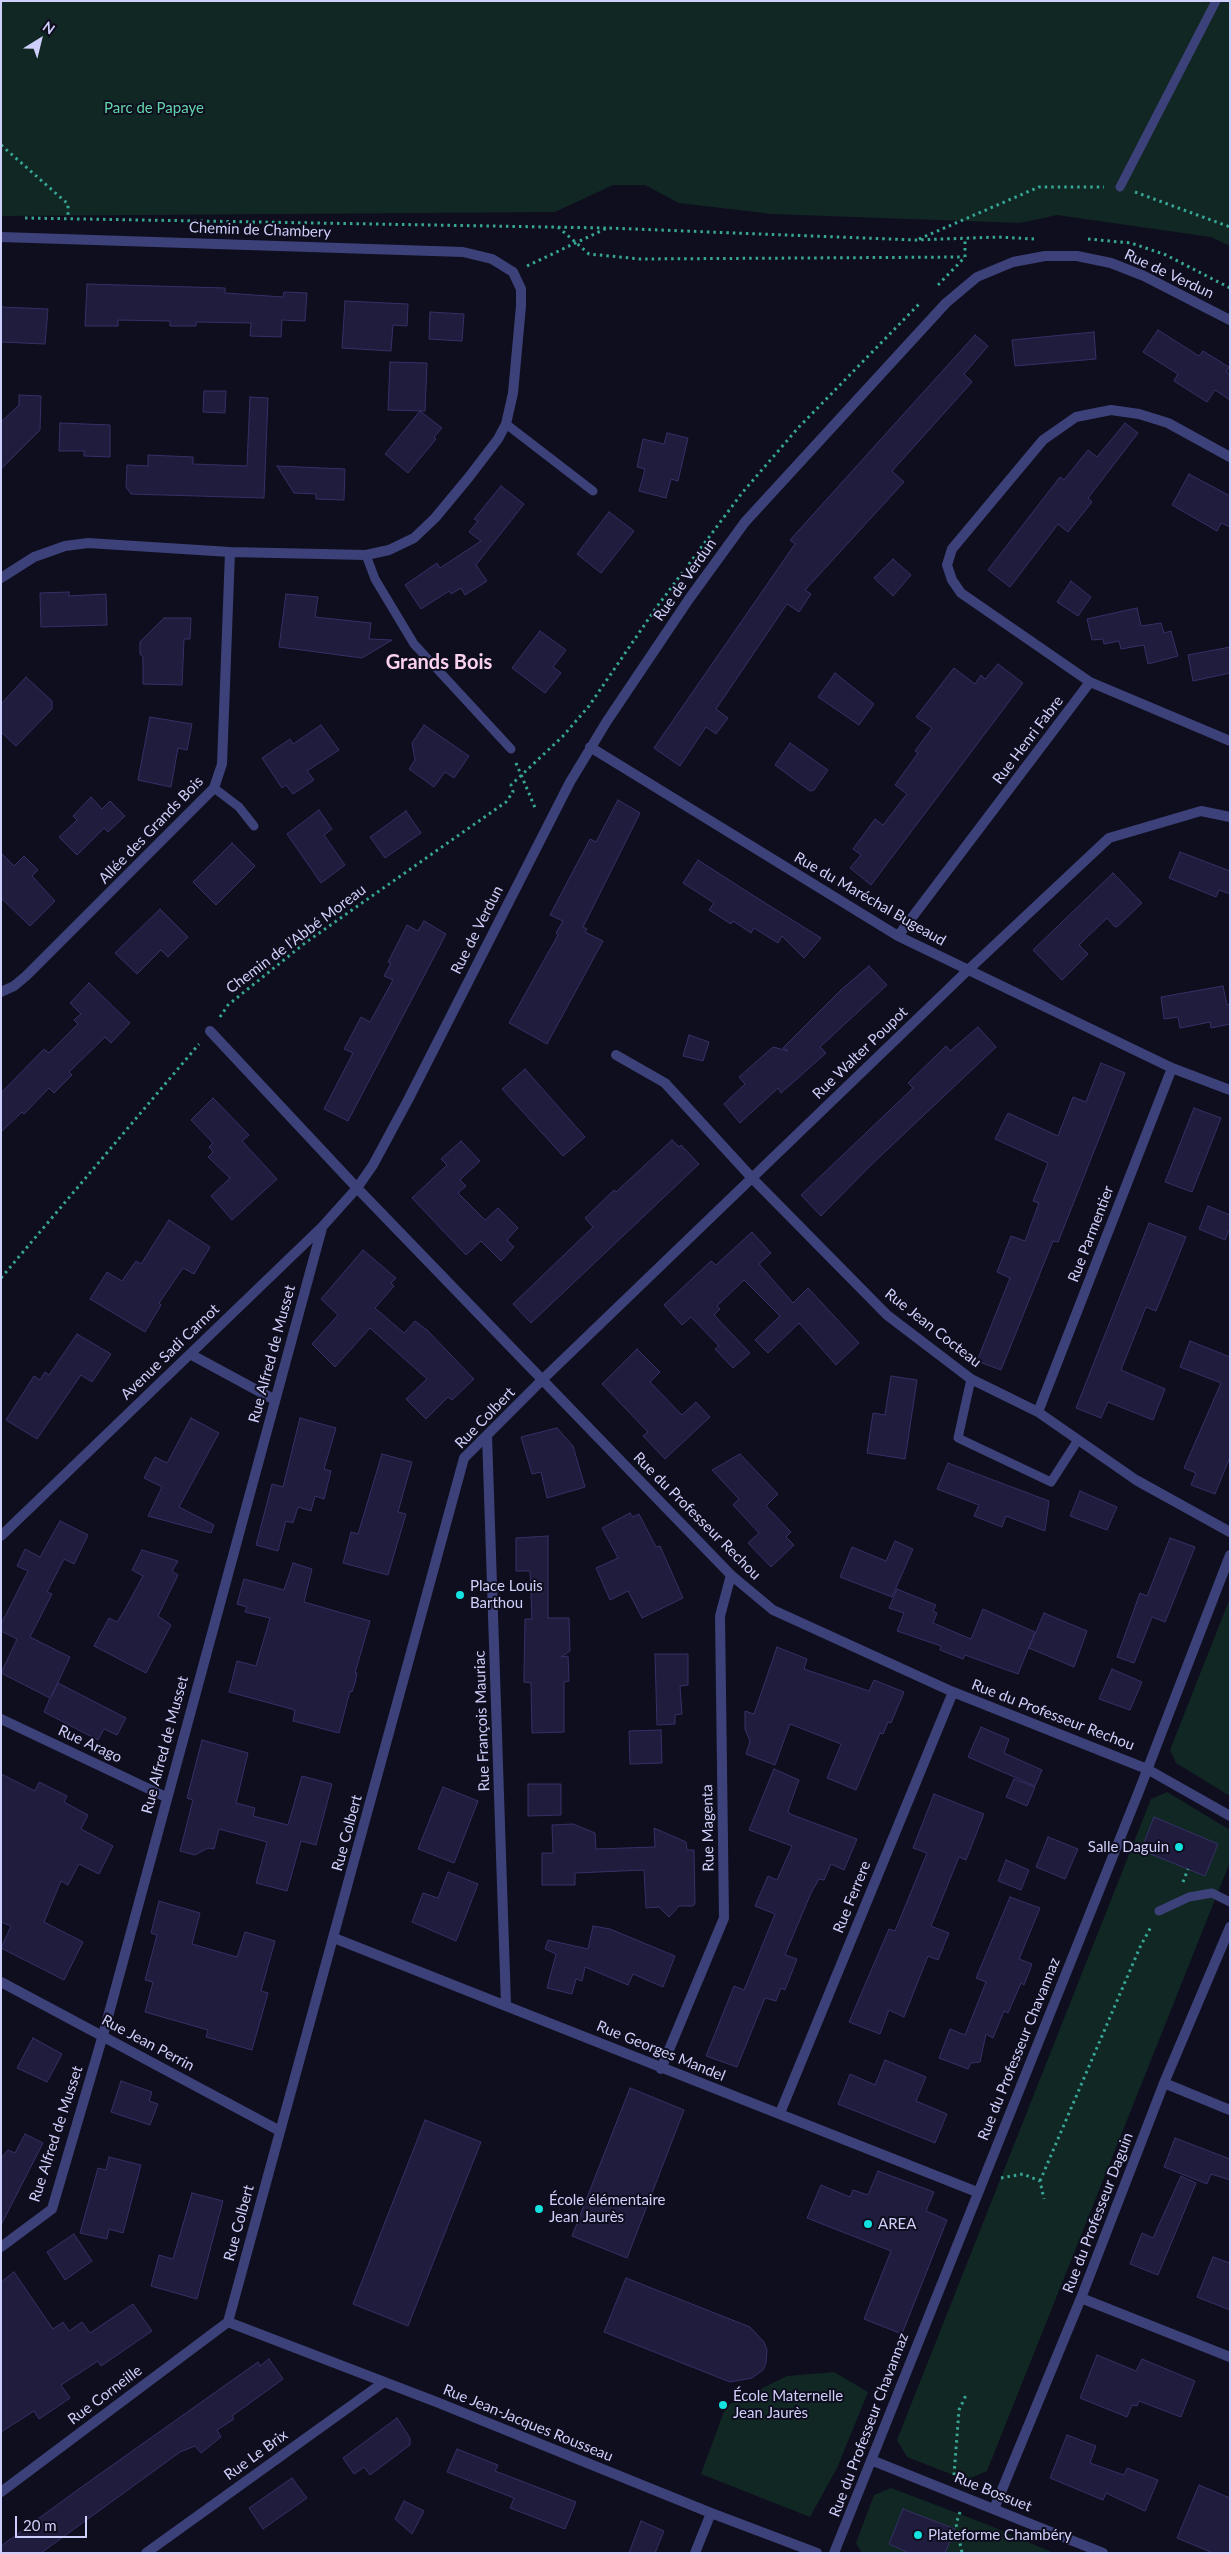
<!DOCTYPE html>
<meta charset="utf-8">
<style>
body{margin:0}
#map{position:relative;width:1231px;height:2554px;overflow:hidden;background:#0f0e1e;font-family:Lato,sans-serif}
canvas{display:block}
.frame{position:absolute;inset:0;border:2px solid #cfcffb;pointer-events:none}
.north{position:absolute;left:15px;top:15px;width:50px;height:50px;-webkit-text-stroke:4px #0f0e1e;paint-order:stroke;rotate:36deg;font-size:14px;font-weight:700;line-height:20px;text-align:center;color:#cfcffb}
.north::after{content:'';display:block;margin:auto;width:18px;height:22px;background:#cfcffb;clip-path:polygon(50% 0,100% 100%,50% 72%,0 100%)}
.scale{position:absolute;left:15px;top:2516px;width:72px;height:22px;box-sizing:border-box;border:2px solid #cfcffb;border-top:0;padding-left:6px;font-size:15px;line-height:18px;white-space:nowrap;color:#cfcffb;-webkit-text-stroke:4px #0f0e1e;paint-order:stroke}
</style>
<div id="map">
<canvas width="1231" height="2554"></canvas>
<div class="frame"></div>
<div class="north">N</div>
<div class="scale">20 m</div>
</div>
<script>
const context = document.querySelector('canvas').getContext('2d');
context.lineJoin = 'round';
function fillPath(path, color) { context.fillStyle = color; context.fill(path, 'evenodd'); }
const shape = rows => new Path2D(rows.map(r => 'M' + r).join(''));
function trace(path, color, width, dash) { context.strokeStyle = color; context.lineWidth = width; context.lineCap = dash ? 'butt' : 'round'; context.setLineDash(dash || []); context.stroke(path); }
function write(font, color, halo, rows, align = 'center') {
  context.font = font + ' Lato,sans-serif'; context.lineWidth = 4; context.setLineDash([]); context.textBaseline = 'middle'; context.strokeStyle = halo; context.fillStyle = color; for (const [text, x, y, turn = 0] of rows) {
    context.save(); context.translate(x, y); context.rotate((+turn || 0) * Math.PI / 180); context.textAlign = isNaN(turn) ? turn : align; if (halo) context.strokeText(text, 0, 0); context.fillText(text, 0, 0); context.restore();
  }
}
const green = shape([
 [1,1,1230,1,1230,246,1211,237,1057,215,1020,223,772,214,679,203,645,185,613,185,555,212,1,216],
 [1230,1598,1230,1796,1176,1763,1170,1750],
 [1167,1792,1230,1830,1230,1862,987,2471,966,2480,907,2457,897,2440,1151,1799],
 [834,2372,868,2392,837,2468,810,2517,701,2474,726,2406,787,2376],
 [891,2488,986,2524,1054,2553,862,2553,856,2543,874,2495]
]);
const building = shape([
 [87,284,225,288,225,293,283,297,284,292,307,293,305,321,282,320,281,337,250,336,251,323,196,322,196,326,170,326,170,321,118,320,118,326,85,326,87,284],
 [345,301,408,304,407,326,393,325,391,351,342,348,345,301],
 [1,307,48,309,45,344,1,342,1,307],
 [430,312,464,314,462,341,429,339,430,312],
 [1158,330,1199,356,1203,351,1229,367,1226,372,1230,374,1230,400,1215,390,1207,402,1174,381,1178,374,1143,352,1158,330],
 [1094,332,1096,359,1015,366,1012,340,1094,332],
 [975,335,988,346,964,374,972,382,892,471,904,482,805,590,811,594,799,612,787,604,716,709,728,718,716,734,706,727,680,766,654,748,795,544,790,540,975,335],
 [390,362,427,363,425,411,388,410,390,362],
 [204,391,226,391,225,413,203,412,204,391],
 [19,395,41,396,40,430,1,469,1,422,19,405,19,395],
 [250,397,268,398,264,498,131,494,126,487,127,465,148,466,148,455,193,457,193,464,247,466,250,397],
 [420,411,442,428,434,437,436,439,408,473,385,454,420,411],
 [60,423,110,425,110,457,84,456,84,451,59,451,60,423],
 [1125,423,1138,433,1088,498,1092,502,1068,532,1058,524,1010,587,988,570,1060,477,1064,480,1088,450,1097,457,1125,423],
 [667,433,688,438,678,481,671,479,666,498,639,491,645,469,637,467,643,439,664,444,667,433],
 [277,466,345,469,344,500,316,499,316,494,294,493,277,466],
 [1189,474,1230,496,1230,527,1221,523,1217,531,1172,505,1189,474],
 [501,486,524,504,476,565,487,581,465,595,461,588,451,594,449,591,421,609,405,585,437,563,440,568,481,541,469,532,478,521,474,519,501,486],
 [609,512,634,531,601,573,577,554,609,512],
 [893,559,911,575,893,596,874,578,893,559],
 [1071,581,1091,597,1078,616,1057,602,1071,581],
 [69,592,69,596,106,594,107,625,41,627,40,593,69,592],
 [286,594,318,597,315,617,371,623,369,639,392,640,362,658,279,647,286,594],
 [1137,608,1141,626,1161,623,1164,633,1171,631,1178,656,1148,664,1144,645,1121,649,1119,641,1104,644,1103,639,1092,640,1087,619,1137,608],
 [164,618,191,618,190,639,184,639,182,685,143,684,143,657,140,654,140,642,164,618],
 [540,631,566,650,553,667,561,673,545,693,512,668,540,631],
 [1230,647,1230,673,1193,681,1188,655,1230,647],
 [998,664,1023,683,871,885,850,868,861,855,853,849,875,819,883,825,907,794,895,785,918,753,915,751,932,728,916,717,954,668,975,684,981,675,985,679,998,664],
 [835,673,874,704,859,725,818,697,835,673],
 [26,677,52,701,52,709,16,746,1,732,1,704,26,677],
 [150,717,192,724,187,750,178,748,171,787,138,780,150,717],
 [321,725,339,750,307,771,314,780,293,794,286,785,282,788,262,758,290,739,293,744,321,725],
 [424,725,469,756,454,778,445,772,434,787,409,769,415,760,412,743,424,725],
 [790,743,828,770,814,790,810,791,775,765,790,743],
 [91,797,102,809,110,801,125,816,108,832,104,828,77,855,59,837,77,820,73,816,91,797],
 [618,800,640,813,583,927,587,929,585,932,603,941,547,1044,509,1023,558,935,556,933,563,921,550,915,590,839,596,842,618,800],
 [319,810,332,829,324,835,345,865,321,883,287,834,319,810],
 [406,811,421,833,385,858,370,837,406,811],
 [232,843,255,866,216,905,193,882,232,843],
 [1180,852,1230,871,1230,894,1219,890,1216,897,1169,878,1180,852],
 [1,853,14,866,24,856,38,870,32,876,55,901,30,926,1,898,1,853],
 [698,860,754,896,821,938,804,958,782,936,778,943,754,928,751,933,733,921,731,924,709,910,714,903,683,883,698,860],
 [1113,873,1142,903,1118,926,1115,927,1107,918,1079,945,1088,954,1062,980,1033,950,1113,873],
 [160,909,188,937,168,957,161,950,137,974,115,953,160,909],
 [424,921,446,934,348,1121,324,1109,353,1053,344,1049,361,1017,370,1022,393,980,384,976,391,963,388,962,407,925,418,931,424,921],
 [869,966,887,985,820,1047,826,1053,781,1093,778,1088,740,1123,724,1104,745,1084,739,1077,773,1047,788,1051,783,1048,842,989,869,966],
 [89,983,130,1023,111,1043,105,1037,69,1072,72,1075,54,1093,49,1088,24,1114,22,1112,1,1132,1,1093,44,1049,49,1053,78,1024,74,1020,81,1014,70,1003,89,983],
 [1223,986,1227,1005,1230,1004,1230,1024,1211,1028,1210,1022,1180,1028,1178,1017,1164,1019,1161,997,1223,986],
 [978,1027,996,1047,870,1166,821,1216,801,1195,913,1088,908,1083,946,1046,950,1051,978,1027],
 [689,1035,709,1042,703,1061,683,1056,689,1035],
 [1101,1063,1125,1073,1058,1242,1053,1241,1001,1370,977,1361,1010,1278,997,1272,1011,1236,1025,1241,1039,1203,1033,1201,1048,1163,995,1139,1008,1113,1058,1136,1073,1097,1086,1102,1101,1063],
 [525,1069,585,1137,563,1156,502,1089,525,1069],
 [213,1098,249,1135,242,1141,277,1179,232,1220,211,1196,230,1178,208,1157,213,1152,209,1147,213,1143,191,1120,213,1098],
 [1194,1108,1221,1118,1192,1192,1165,1182,1194,1108],
 [672,1140,679,1147,681,1145,699,1164,531,1323,513,1304,593,1227,585,1218,614,1190,616,1192,672,1140],
 [461,1141,480,1161,460,1180,466,1186,458,1193,485,1220,498,1208,518,1228,507,1240,514,1247,501,1261,481,1241,466,1255,412,1198,447,1165,441,1159,461,1141],
 [1208,1206,1230,1215,1230,1228,1225,1240,1199,1229,1208,1206],
 [169,1220,210,1247,194,1274,183,1268,159,1303,161,1305,145,1332,90,1299,107,1272,122,1281,136,1261,141,1264,169,1220],
 [1149,1223,1186,1237,1156,1311,1146,1307,1121,1370,1165,1389,1153,1420,1108,1402,1101,1418,1076,1408,1149,1223],
 [752,1232,771,1253,759,1264,793,1303,808,1288,859,1343,836,1365,799,1323,768,1353,755,1340,780,1316,744,1280,717,1306,720,1309,714,1315,750,1353,733,1368,715,1349,719,1346,691,1317,682,1325,664,1305,711,1261,716,1265,752,1232],
 [363,1250,396,1278,391,1283,394,1286,375,1308,404,1333,415,1321,427,1330,474,1379,452,1400,448,1397,426,1419,406,1399,427,1379,370,1328,335,1367,312,1344,338,1315,321,1299,363,1250],
 [77,1334,111,1354,92,1382,81,1375,37,1439,6,1420,34,1376,40,1380,45,1372,49,1375,77,1334],
 [1190,1341,1230,1357,1230,1457,1215,1494,1191,1485,1196,1473,1184,1468,1221,1383,1180,1367,1190,1341],
 [637,1349,660,1372,650,1382,682,1415,696,1402,710,1417,665,1459,643,1436,648,1432,602,1384,637,1349],
 [891,1376,917,1380,905,1459,867,1453,873,1413,885,1415,891,1376],
 [191,1418,219,1433,179,1507,214,1525,211,1533,148,1516,162,1487,144,1478,155,1457,167,1463,191,1418],
 [300,1418,336,1428,324,1469,331,1471,324,1499,315,1496,311,1511,298,1507,293,1523,286,1521,278,1551,256,1545,272,1484,283,1487,300,1418],
 [557,1428,573,1446,585,1487,547,1498,541,1472,532,1474,521,1437,557,1428],
 [382,1454,412,1462,398,1512,406,1514,388,1575,343,1563,351,1532,358,1534,382,1454],
 [740,1454,778,1494,766,1506,791,1532,786,1537,794,1545,771,1567,748,1543,759,1533,733,1505,739,1499,712,1470,740,1454],
 [948,1463,1049,1501,1045,1531,1006,1516,1002,1527,974,1516,979,1505,937,1489,948,1463],
 [1080,1491,1117,1507,1107,1530,1070,1516,1080,1491],
 [630,1513,633,1517,639,1514,656,1547,660,1546,683,1598,642,1618,628,1591,610,1600,596,1568,618,1558,602,1528,630,1513],
 [60,1521,88,1535,74,1564,64,1559,47,1592,52,1594,30,1637,70,1657,51,1697,58,1683,126,1718,117,1735,104,1729,98,1740,44,1712,50,1698,1,1673,17,1639,1,1631,1,1624,28,1571,17,1566,25,1549,40,1557,60,1521],
 [548,1536,548,1618,569,1618,570,1651,561,1657,568,1656,569,1681,564,1682,564,1732,532,1733,531,1683,524,1682,524,1674,525,1619,532,1619,530,1571,516,1571,516,1538,548,1536],
 [1170,1538,1195,1547,1165,1622,1152,1617,1134,1663,1117,1657,1140,1593,1147,1596,1170,1538],
 [895,1541,913,1549,892,1597,840,1577,852,1547,886,1561,895,1541],
 [142,1550,178,1561,172,1571,178,1575,158,1616,171,1625,146,1673,94,1646,109,1618,117,1622,124,1611,143,1576,132,1570,142,1550],
 [293,1563,312,1569,304,1602,370,1621,355,1673,357,1673,355,1683,352,1692,350,1691,339,1733,293,1721,295,1710,229,1692,237,1661,256,1666,270,1618,245,1612,247,1607,237,1604,244,1579,284,1590,293,1563],
 [897,1589,936,1605,933,1611,937,1613,933,1623,971,1639,983,1609,1035,1632,1018,1674,965,1655,963,1659,940,1650,941,1646,897,1631,904,1613,889,1608,897,1589],
 [1044,1613,1087,1631,1074,1667,1029,1648,1044,1613],
 [777,1647,807,1659,804,1669,869,1691,874,1680,904,1692,891,1723,888,1722,883,1734,880,1733,856,1790,827,1778,841,1744,790,1724,775,1765,746,1754,750,1741,745,1729,745,1711,754,1714,777,1647],
 [655,1654,688,1654,688,1685,680,1686,682,1714,675,1715,675,1724,657,1725,655,1654],
 [1112,1669,1142,1682,1130,1710,1099,1699,1112,1669],
 [981,1727,1009,1739,1004,1753,1042,1770,1035,1786,968,1757,981,1727],
 [661,1730,662,1763,630,1764,629,1731,661,1730],
 [202,1740,248,1753,236,1803,255,1808,253,1816,288,1825,302,1776,332,1784,316,1845,301,1841,287,1891,256,1883,267,1842,219,1829,214,1849,208,1848,195,1855,180,1851,193,1800,187,1798,202,1740],
 [774,1769,799,1780,788,1811,790,1814,857,1839,844,1870,831,1864,824,1880,819,1879,811,1893,785,1955,797,1959,785,1990,781,1988,776,2001,765,1998,737,2067,706,2056,734,1986,744,1990,775,1914,755,1906,768,1876,777,1880,792,1846,749,1830,774,1769],
 [1,1774,35,1791,39,1782,67,1796,64,1802,88,1815,81,1829,113,1846,99,1874,79,1864,68,1885,61,1881,44,1922,83,1942,64,1980,1,1948,11,1926,1,1922,1,1774],
 [1014,1779,1035,1787,1027,1806,1006,1797,1014,1779],
 [528,1784,561,1784,561,1815,528,1816,528,1784],
 [443,1787,478,1801,454,1863,418,1849,443,1787],
 [934,1794,984,1814,966,1860,959,1857,931,1926,949,1933,938,1960,928,1956,904,2017,889,2010,880,2034,849,2022,889,1929,895,1931,927,1853,913,1848,934,1794],
 [1154,1817,1218,1844,1205,1876,1141,1850,1154,1817],
 [573,1824,595,1833,596,1849,655,1847,654,1828,686,1842,687,1850,694,1850,695,1904,693,1906,679,1906,669,1917,659,1907,646,1908,644,1870,575,1873,575,1885,542,1885,542,1853,553,1853,552,1825,573,1824],
 [1048,1837,1078,1849,1065,1879,1036,1867,1048,1837],
 [1006,1860,1029,1870,1021,1890,998,1881,1006,1860],
 [448,1872,478,1884,456,1941,412,1922,423,1893,438,1898,448,1872],
 [1010,1897,1040,1908,1019,1959,1032,1964,1024,1985,1021,1983,1008,2013,1004,2011,993,2038,986,2034,980,2062,971,2063,968,2069,939,2058,950,2029,965,2035,986,1982,976,1978,1010,1897],
 [159,1901,200,1913,192,1944,237,1957,245,1932,275,1941,261,1991,268,1993,252,2050,206,2037,208,2030,145,2012,153,1982,145,1980,157,1935,151,1933,159,1901],
 [593,1926,610,1929,675,1956,663,1987,633,1974,628,1985,585,1967,582,1981,576,1979,572,1994,547,1988,556,1954,545,1949,548,1940,588,1949,593,1926],
 [33,2038,62,2054,47,2082,17,2068,33,2038],
 [885,2060,926,2077,916,2101,947,2114,935,2143,838,2104,850,2074,875,2085,885,2060],
 [121,2081,152,2092,149,2101,158,2104,150,2125,111,2112,121,2081],
 [630,2088,684,2110,627,2258,572,2236,630,2088],
 [425,2120,481,2142,408,2326,353,2304,425,2120],
 [25,2134,43,2143,1,2225,1,2158,8,2150,15,2153,25,2134],
 [1175,2138,1230,2159,1230,2180,1211,2174,1207,2184,1164,2167,1175,2138],
 [109,2157,141,2165,123,2233,109,2229,107,2239,80,2233,98,2168,106,2170,109,2157],
 [878,2171,934,2192,926,2211,947,2220,902,2334,864,2319,891,2251,807,2218,821,2185,850,2197,853,2190,868,2195,878,2171],
 [1181,2176,1196,2183,1158,2275,1130,2264,1142,2233,1153,2238,1181,2176],
 [192,2193,223,2201,197,2299,151,2286,159,2255,173,2259,192,2193],
 [74,2234,92,2261,65,2280,47,2252,74,2234],
 [1213,2257,1230,2263,1230,2310,1197,2297,1213,2257],
 [14,2272,53,2329,63,2322,69,2331,82,2322,90,2333,133,2304,152,2331,101,2366,98,2361,61,2385,70,2398,54,2409,39,2419,34,2411,1,2432,1,2282,14,2272],
 [626,2278,750,2327,764,2342,767,2350,766,2363,763,2370,752,2378,730,2382,604,2332,626,2278],
 [1097,2355,1136,2371,1142,2359,1195,2381,1181,2417,1139,2401,1137,2406,1132,2405,1127,2417,1080,2398,1097,2355],
 [269,2359,283,2379,232,2416,234,2419,217,2430,221,2437,201,2453,195,2446,180,2452,41,2553,1,2553,1,2546,83,2486,258,2362,260,2366,269,2359],
 [397,2418,410,2438,410,2445,370,2475,364,2467,354,2474,343,2458,397,2418],
 [1067,2435,1096,2446,1090,2463,1124,2475,1127,2468,1158,2480,1145,2511,1106,2493,1103,2500,1050,2478,1067,2435],
 [457,2449,498,2465,495,2471,576,2502,565,2529,510,2508,514,2498,447,2472,457,2449],
 [292,2478,307,2498,263,2529,249,2508,292,2478],
 [1199,2485,1230,2498,1230,2553,1213,2553,1177,2538,1199,2485],
 [404,2501,424,2511,412,2534,395,2519,404,2501],
 [903,2509,955,2529,945,2553,909,2553,889,2544,903,2509],
 [641,2521,664,2531,655,2553,629,2553,641,2521]
]);
const path = shape([
 [1,145,68,204,68,217],
 [1135,192,1230,227],
 [25,218,606,228],
 [558,227,589,254,640,259,964,257],
 [919,239,1039,187,1104,187],
 [1088,239,1131,243,1166,255,1230,288],
 [527,266,607,228,916,240,999,237,1034,239],
 [938,285,965,257,965,239],
 [516,763,536,810],
 [220,1017,228,1005,305,943,506,802,513,792,511,785,563,736,589,706,656,608,742,493,798,428,921,302],
 [1,1278,199,1044],
 [1183,1882,1188,1869],
 [1001,2178,1023,2174,1040,2181,1044,2199],
 [1040,2181,1140,1947,1152,1925],
 [954,2475,959,2410,967,2393],
 [960,2512,956,2524,962,2553]
]);
const service = shape([
 [1120,187,1216,1],
 [506,424,593,491],
 [366,555,375,579,414,644,511,749],
 [214,788,239,807,254,826],
 [971,1379,958,1438,1051,1482,1078,1440],
 [1159,1911,1189,1897,1212,1893,1230,1902]
]);
const minor = shape([
 [1,237,463,252,492,259,513,272,521,289,521,306,513,393,506,424,498,439,469,477,435,518,414,538,389,550,366,555,230,552,88,543,65,546,34,557,1,578],
 [1090,682,961,593,952,580,947,565,952,549,1043,440,1076,417,1111,410,1139,414,1168,423,1230,457],
 [590,747,898,936,1172,1068,1230,1090],
 [898,936,1090,682,1230,741],
 [1,992,14,986,26,976,214,788,222,764,230,552],
 [210,1031,357,1188,731,1575,773,1610,953,1692,1147,1769,1230,1816],
 [616,1055,665,1083,752,1178,887,1315,971,1379,1038,1412,1136,1480,1230,1532],
 [190,1354,275,1400],
 [1038,1412,1172,1068],
 [487,1435,506,2005],
 [1,1536,322,1227,357,1188,373,1165,408,1100,570,782,607,721,689,599,745,522,946,303,977,277,1013,262,1045,256,1077,256,1111,263,1144,276,1230,320],
 [1,1719,166,1797],
 [334,1938,977,2192],
 [1,1982,280,2131],
 [661,2069,724,1918,720,1616,731,1575],
 [1164,2083,1230,2110],
 [780,2113,953,1692],
 [1,2247,52,2209,103,2035,322,1228],
 [1081,2298,1230,2357],
 [228,2322,464,1458,543,1379,967,971,1109,838,1201,811,1230,817],
 [228,2322,439,2403,711,2513,817,2553],
 [871,2460,1103,2553],
 [1,2492,228,2322],
 [994,2509,1081,2298,1164,2083,1230,1927],
 [146,2553,384,2382],
 [695,2553,711,2513],
 [834,2553,1139,1791,1230,1555]
]);
const markers = [
 [460,1595,5,"#13e2e1"],
 [1179,1847,5,"#13e2e1"],
 [539,2209,5,"#13e2e1"],
 [868,2224,5,"#13e2e1"],
 [723,2405,5,"#13e2e1"],
 [918,2535,5,"#13e2e1"]
];
const parkNames = [
 ["Parc de Papaye",154,108]
];
const streetNames = [
 ["Chemin de Chambery",260,230,2],
 ["Rue de Verdun",1169,274,25],
 ["Rue de Verdun",685,580,-55],
 ["Rue Henri Fabre",1028,740,-53],
 ["Allée des Grands Bois",151,830,-46],
 ["Rue du Maréchal Bugeaud",870,899,30],
 ["Rue de Verdun",477,930,-63],
 ["Chemin de l’Abbé Moreau",296,939,-37],
 ["Rue Walter Poupot",860,1053,-44],
 ["Rue Parmentier",1091,1234,-69],
 ["Rue Jean Cocteau",933,1328,38],
 ["Avenue Sadi Carnot",170,1352,-44],
 ["Rue Alfred de Musset",272,1354,-75],
 ["Rue Colbert",485,1418,-46],
 ["Rue du Professeur Rechou",697,1516,45],
 ["Rue du Professeur Rechou",1053,1715,21],
 ["Rue François Mauriac",482,1721,-92],
 ["Rue Arago",90,1744,25],
 ["Rue Alfred de Musset",165,1745,-75],
 ["Rue Magenta",708,1828,-91],
 ["Rue Colbert",347,1833,-75],
 ["Rue Ferrere",852,1897,-68],
 ["Rue Jean Perrin",148,2043,28],
 ["Rue du Professeur Chavannaz",1019,2049,-68],
 ["Rue Georges Mandel",661,2051,22],
 ["Rue Alfred de Musset",56,2134,-72],
 ["Rue du Professeur Daguin",1098,2213,-69],
 ["Rue Colbert",239,2223,-75],
 ["Rue Corneille",105,2395,-37],
 ["Rue Jean-Jacques Rousseau",528,2423,22],
 ["Rue du Professeur Chavannaz",869,2425,-69],
 ["Rue Le Brix",256,2455,-36],
 ["Rue Bossuet",993,2492,22]
];
const poiNames = [
 ["Place Louis",470,1586],
 ["Barthou",470,1603],
 ["Salle Daguin",1169,1847,"right"],
 ["École élémentaire",549,2200],
 ["Jean Jaurès",549,2217],
 ["AREA",878,2224],
 ["École Maternelle",733,2396],
 ["Jean Jaurès",733,2413],
 ["Plateforme Chambéry",928,2535]
];
const districtNames = [
 ["Grands Bois",439,663]
];
fillPath(green, '#112724');
fillPath(building, '#1f1c3d');
trace(building, '#353067', 1);
trace(path, '#37a694', 3, [2.5, 4]);
trace(service, '#3d4179', 9);
trace(minor, '#3d4179', 10);
for (const [x, y, r, color] of markers) { const dot = new Path2D(); dot.arc(x, y, r, 0, 2 * Math.PI); context.fillStyle = color; context.fill(dot); trace(dot, '#0f0e1e', 2); }
write('15px', '#62d4ab', '#0f0e1e', parkNames);
write('15px', '#cfcffb', '#0f0e1e', streetNames);
write('15px', '#cfcffb', '#0f0e1e', poiNames, 'left');
write('bold 20px', '#fbd1f0', '#0f0e1e', districtNames);
</script>
